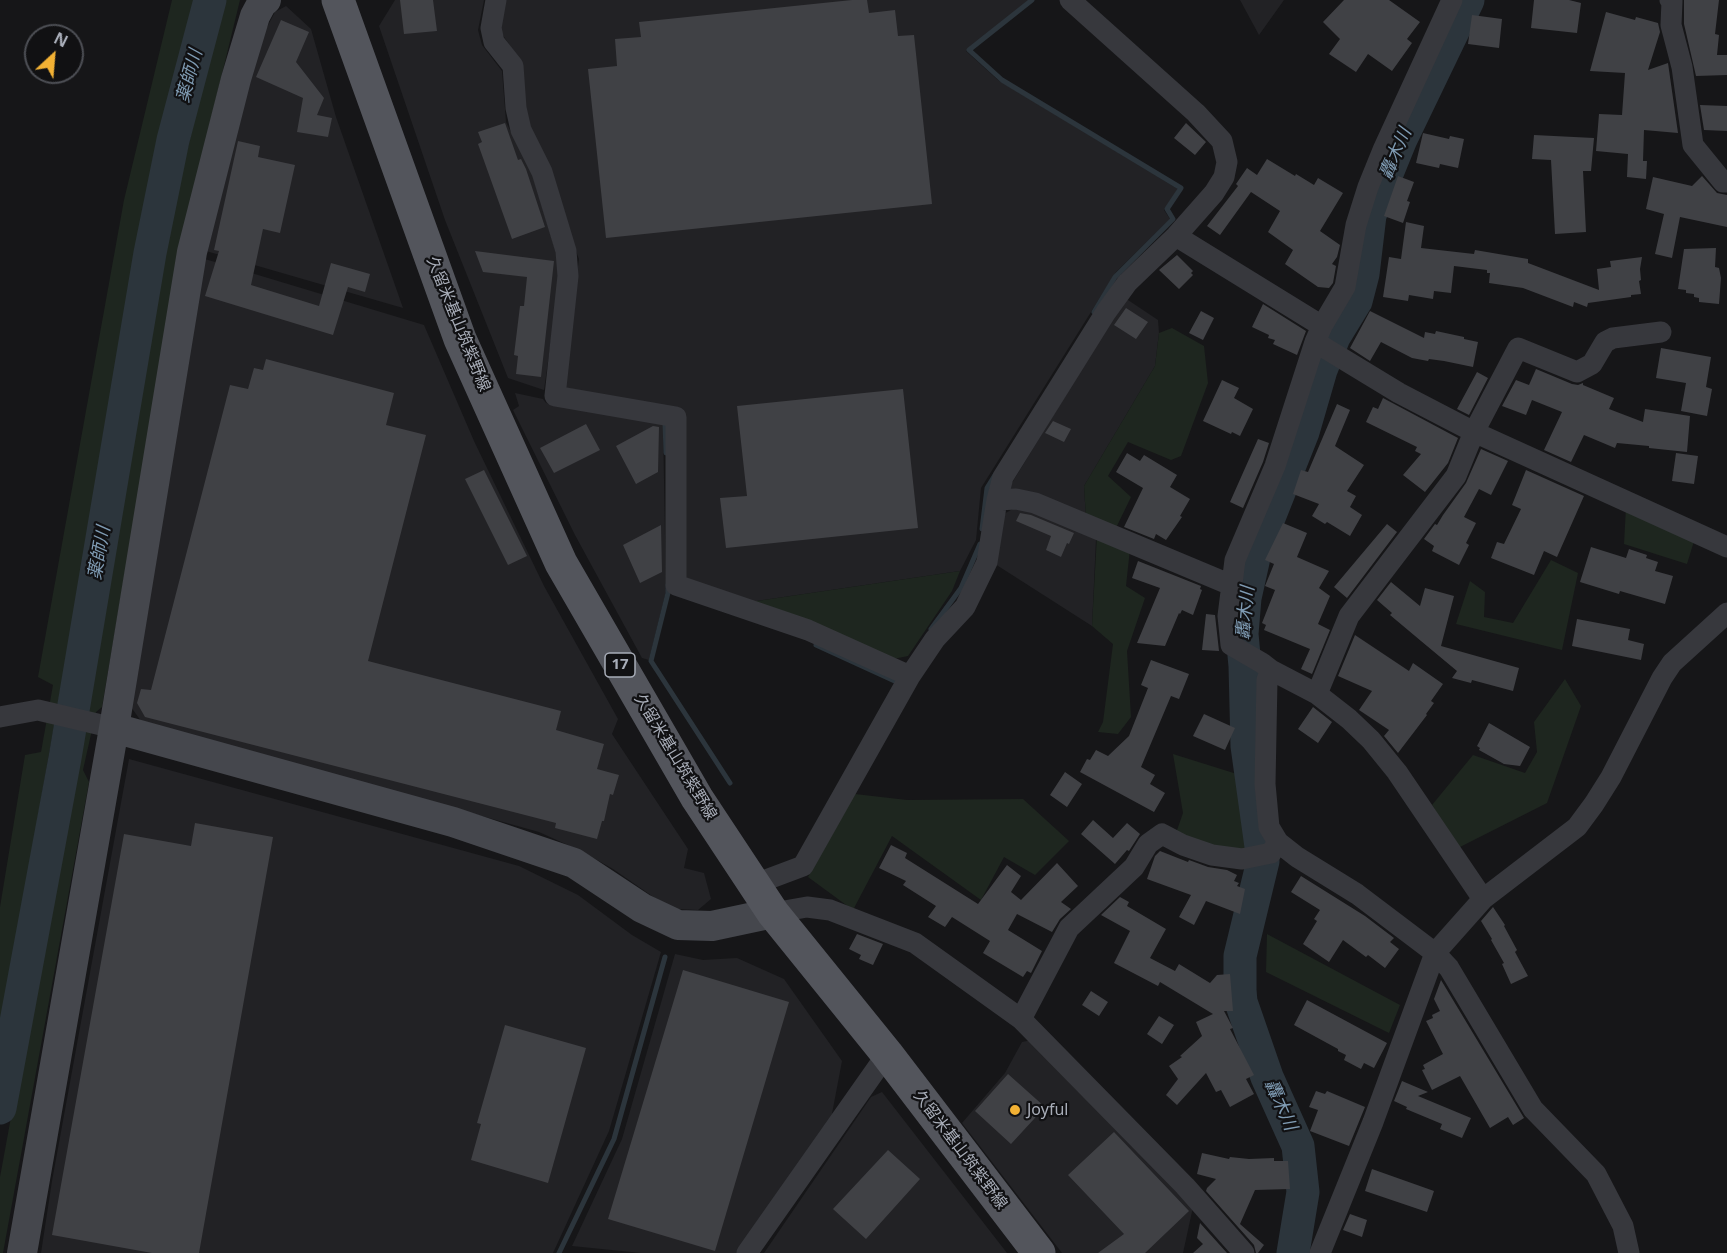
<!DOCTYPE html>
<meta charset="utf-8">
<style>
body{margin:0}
#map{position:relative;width:1727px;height:1253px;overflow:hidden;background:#161618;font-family:"Noto Sans",sans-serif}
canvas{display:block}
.north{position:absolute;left:24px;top:24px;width:60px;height:60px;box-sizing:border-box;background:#111113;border:2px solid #4d4f55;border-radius:50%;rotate:26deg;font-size:16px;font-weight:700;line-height:24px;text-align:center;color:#a8adb8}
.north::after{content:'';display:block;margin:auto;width:21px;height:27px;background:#f2b134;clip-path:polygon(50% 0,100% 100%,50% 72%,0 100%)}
</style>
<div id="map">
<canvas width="1727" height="1253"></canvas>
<div class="north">N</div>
</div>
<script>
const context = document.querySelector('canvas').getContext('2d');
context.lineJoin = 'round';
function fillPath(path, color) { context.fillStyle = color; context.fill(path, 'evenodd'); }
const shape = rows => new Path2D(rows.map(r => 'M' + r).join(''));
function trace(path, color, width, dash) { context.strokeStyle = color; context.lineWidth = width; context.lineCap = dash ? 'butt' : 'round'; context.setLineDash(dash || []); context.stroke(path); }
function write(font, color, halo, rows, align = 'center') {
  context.font = font + ' "Noto Sans","Noto Sans JP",sans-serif'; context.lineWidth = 4.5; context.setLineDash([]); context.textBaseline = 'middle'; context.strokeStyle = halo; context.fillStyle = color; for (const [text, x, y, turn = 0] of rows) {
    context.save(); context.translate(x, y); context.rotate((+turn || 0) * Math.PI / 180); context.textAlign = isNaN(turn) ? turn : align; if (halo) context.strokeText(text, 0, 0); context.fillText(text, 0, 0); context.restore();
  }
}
const built = shape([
 [395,0,484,0,478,30,482,45,502,71,506,122,533,176,561,270,544,390,508,378,445,220,379,26],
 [506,0,1029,0,966,51,998,80,1178,189,1164,210,1170,219,1116,272,981,488,976,540,960,571,750,602,684,578,683,410,561,387,579,259,525,117,521,62,498,28],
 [1240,0,1284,0,1259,35],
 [286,6,311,29,336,117,403,308,206,251,256,48,275,12],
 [205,259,424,325,474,441,544,586,618,719,612,734,688,849,684,868,704,873,711,899,698,910,677,909,665,905,613,869,581,851,539,832,141,721,131,707],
 [1125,298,1158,320,1159,333,1155,366,1084,486,1086,518,1007,491],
 [515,393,543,399,546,403,663,423,666,592,649,660,642,658,575,535,513,410,519,406],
 [1023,503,1096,539,1092,626,995,564,1004,514],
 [129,759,519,866,578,895,632,935,661,952,609,1131,553,1253,41,1253,52,1181],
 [675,954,703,960,737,958,784,979,842,1061,831,1119,737,1253,641,1253,572,1246,622,1139],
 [1032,1040,1193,1207,1183,1253,1062,1253,962,1123,1005,1073,1022,1042],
 [882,1092,1007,1253,764,1253,871,1097]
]);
const green = shape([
 [172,0,196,0,147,201,0,1031,0,907,25,755,41,752,53,685,38,677,124,200],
 [224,0,240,0,182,238,102,707,96,712,83,770,89,782,3,1253,0,1253,0,1177,74,774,170,220],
 [1172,328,1204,346,1208,383,1181,456,1171,460,1128,442,1108,476,1131,497,1115,530,1086,518,1084,486,1155,366,1159,333],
 [1626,507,1695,538,1687,564,1624,544],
 [1097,535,1130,549,1126,586,1145,598,1127,651,1131,717,1118,734,1098,732,1103,722,1113,644,1092,626],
 [1551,560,1578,573,1562,650,1456,624,1470,581,1485,592,1484,617,1513,623],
 [960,571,952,591,908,656,893,659,750,602],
 [1565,679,1581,706,1547,803,1458,848,1432,805,1473,755,1525,773,1537,752,1534,722],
 [1173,754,1240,775,1247,853,1212,848,1176,833,1183,813],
 [855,794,907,800,1023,799,1069,841,1035,875,1004,857,981,900,892,836,853,910,808,877],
 [1267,934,1400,1005,1389,1033,1266,972]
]);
const stream = shape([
 [1032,0,969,50,1002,80,1181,188,1167,209,1173,219,1115,277,1094,312],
 [663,421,665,422,666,453],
 [982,529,987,488,995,475],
 [668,585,668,593,651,661,730,783],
 [931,629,961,588,980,544],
 [816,645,899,683],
 [559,1253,614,1139,665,957]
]);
const river = shape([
 [0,1108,65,758,150,253,173,140,210,0],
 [1293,1253,1303,1192,1298,1146,1267,1077,1241,1002,1240,990,1240,956,1263,861,1247,746,1245,666,1242,634,1245,598,1255,553,1303,432,1321,370,1334,337,1356,301,1363,274,1370,215,1401,139,1468,0]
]);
const building = shape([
 [400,0,433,0,437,31,404,34],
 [852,0,867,0,869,13,895,10,898,36,914,35,932,204,606,238,588,69,617,66,615,39,641,37,639,22],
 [1344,0,1389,0,1420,22,1407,39,1412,43,1392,71,1368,54,1356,72,1329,54,1340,39,1323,22],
 [1534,0,1569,0,1581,3,1577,33,1531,28],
 [1684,0,1719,0,1715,34,1719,35,1717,55,1727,55,1727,75,1696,76,1684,24],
 [1606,12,1635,20,1636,17,1658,23,1660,32,1648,70,1668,63,1678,133,1644,130,1643,161,1647,161,1646,179,1627,177,1628,154,1596,151,1599,114,1622,115,1625,73,1590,71],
 [1472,15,1502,19,1499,48,1468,44],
 [281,20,309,32,296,62,324,98,317,115,332,118,328,137,297,132,303,98,256,77],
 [1700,105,1727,106,1727,131,1704,130],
 [505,123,518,160,521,159,526,169,545,227,512,239,478,144,482,142,478,132],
 [1186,123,1206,142,1195,155,1174,138],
 [1423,133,1449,139,1450,136,1464,139,1458,168,1440,164,1439,168,1416,163],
 [1534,135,1594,138,1591,171,1583,171,1586,232,1555,234,1551,160,1532,159],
 [238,141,260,146,258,157,295,165,280,233,263,229,251,285,319,306,331,263,370,274,365,292,348,287,333,335,205,296,219,251,214,250],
 [1267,159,1295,176,1296,174,1314,185,1318,178,1343,193,1320,231,1340,245,1337,257,1332,264,1336,266,1333,283,1329,288,1318,287,1285,264,1293,250,1268,232,1280,211,1251,192,1220,235,1207,226,1238,186,1236,184,1247,168,1257,175],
 [1398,176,1414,182,1407,201,1410,202,1403,223,1384,216],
 [1702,176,1717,193,1727,195,1727,227,1680,217,1672,258,1655,254,1664,214,1646,209,1653,177,1692,186],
 [1406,222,1424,226,1421,248,1474,254,1475,250,1528,259,1528,263,1599,290,1597,269,1611,267,1610,261,1642,257,1640,269,1641,280,1639,281,1641,294,1631,295,1631,297,1588,303,1587,307,1574,302,1573,307,1523,288,1489,283,1490,273,1487,273,1487,270,1454,266,1451,293,1434,291,1433,299,1409,295,1408,301,1383,297,1389,257,1401,259],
 [1716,248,1715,267,1719,268,1721,278,1719,304,1699,302,1699,298,1694,297,1694,294,1686,293,1686,290,1678,289,1684,249],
 [475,251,554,261,541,377,516,374,518,356,514,355,520,306,524,306,527,277,483,272],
 [1177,255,1193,271,1191,273,1193,275,1179,289,1159,270],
 [1263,304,1306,331,1297,355,1273,344,1275,340,1268,338,1269,335,1252,327],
 [1126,308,1148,322,1136,339,1114,325],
 [1201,311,1214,318,1203,340,1189,333],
 [1370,311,1424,338,1425,332,1435,334,1436,331,1464,337,1464,339,1478,342,1473,367,1444,361,1429,359,1428,361,1412,358,1381,342,1370,361,1350,348],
 [1661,348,1711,357,1706,387,1712,389,1707,416,1681,411,1686,383,1656,378],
 [266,359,394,393,386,425,426,435,368,661,561,711,556,730,604,744,597,769,619,775,613,795,610,794,604,821,602,821,597,839,555,828,556,823,145,717,137,703,141,689,151,690,230,385,248,389,254,368,263,370],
 [1536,369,1572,384,1578,385,1583,383,1583,385,1614,398,1609,409,1643,422,1645,409,1690,416,1687,452,1649,448,1649,446,1617,443,1615,448,1584,435,1571,462,1544,450,1562,412,1532,400,1526,415,1502,406,1516,380,1529,385],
 [1477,372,1488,378,1469,415,1457,409],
 [1222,380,1239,388,1234,398,1253,409,1240,436,1232,432,1231,434,1203,421],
 [903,389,918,528,726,548,720,498,747,496,737,406],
 [1383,398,1458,438,1448,463,1425,492,1403,475,1421,454,1415,451,1417,447,1366,422,1373,407,1378,409],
 [1337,404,1350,410,1335,446,1364,465,1347,491,1356,496,1350,507,1362,515,1350,536,1327,522,1325,524,1312,516,1319,504,1293,494,1301,470,1308,472],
 [1053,421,1071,429,1064,442,1045,433],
 [586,424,600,450,554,473,540,448],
 [653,426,659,427,658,472,636,484,616,446],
 [1258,439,1269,443,1263,462,1243,508,1230,502],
 [1481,449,1508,461,1491,495,1479,489,1464,517,1476,523,1466,543,1469,545,1459,565,1432,551,1434,546,1424,539,1435,524,1437,525,1443,515,1466,483],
 [1127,453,1140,461,1144,455,1177,475,1170,487,1190,499,1180,516,1182,517,1166,540,1156,534,1154,539,1124,527,1143,488,1116,472],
 [1676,453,1698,456,1694,484,1672,481],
 [484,470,527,556,508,565,465,479],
 [1526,470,1584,496,1557,557,1544,551,1534,575,1491,558,1497,542,1504,544,1521,509,1512,505],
 [1020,513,1031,515,1074,533,1069,544,1067,543,1061,557,1046,550,1051,536,1016,521],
 [1283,523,1307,533,1297,557,1329,571,1319,588,1330,596,1318,624,1330,630,1312,674,1301,669,1310,649,1264,630,1266,625,1262,623,1275,590,1265,586,1274,564,1265,560],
 [1387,524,1397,532,1347,598,1334,587],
 [661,525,662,572,640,583,623,545],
 [1591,547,1626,558,1629,549,1647,555,1646,558,1658,562,1655,571,1673,576,1665,604,1620,591,1619,594,1580,582],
 [1138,561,1201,586,1200,589,1202,590,1193,615,1182,610,1180,614,1179,613,1165,646,1137,643,1160,588,1132,578],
 [1391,582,1420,606,1425,588,1454,596,1441,646,1519,668,1513,691,1472,680,1471,683,1452,678,1457,671,1421,641,1425,642,1421,641,1390,615,1392,613,1377,600],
 [1206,614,1215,615,1219,651,1202,650],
 [1577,619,1630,629,1628,640,1644,644,1641,660,1572,646],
 [1355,635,1409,671,1413,663,1443,684,1431,701,1434,703,1426,714,1427,715,1398,753,1384,736,1389,730,1359,710,1372,691,1338,676],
 [1151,660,1189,674,1179,699,1171,696,1141,767,1155,775,1150,784,1165,793,1154,812,1080,772,1087,759,1090,760,1096,750,1108,756,1129,736,1148,688,1141,685],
 [1313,707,1332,722,1318,743,1298,729],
 [1204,714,1235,728,1225,750,1193,736],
 [1489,723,1530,747,1520,766,1504,764,1479,750,1480,748,1477,746],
 [1065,772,1082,784,1067,807,1050,795],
 [1093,820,1113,838,1127,823,1140,834,1129,851,1127,850,1115,864,1081,834],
 [195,823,273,837,199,1253,152,1253,52,1235,124,834,191,846],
 [891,845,907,853,905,858,978,904,1007,865,1021,876,1011,892,1021,900,1057,863,1078,886,1061,902,1071,909,1060,919,1052,932,1017,914,1008,930,1042,951,1031,973,1027,971,1023,977,983,953,990,941,952,917,945,927,928,917,936,906,903,885,906,881,879,868],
 [1160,851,1188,862,1189,860,1208,867,1227,870,1237,875,1234,881,1239,883,1237,886,1245,889,1240,914,1206,901,1194,925,1179,917,1191,895,1147,879,1155,856],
 [1301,876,1365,916,1394,938,1390,942,1399,949,1385,968,1368,955,1366,957,1343,940,1329,962,1303,944,1317,921,1314,919,1320,910,1291,892],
 [1120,897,1129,902,1127,906,1166,929,1150,958,1175,971,1179,964,1210,983,1217,975,1230,974,1233,1011,1224,1011,1233,1028,1230,1029,1254,1075,1246,1079,1254,1094,1230,1107,1221,1090,1216,1092,1206,1073,1177,1105,1166,1095,1178,1079,1169,1066,1182,1057,1180,1056,1202,1036,1196,1022,1213,1014,1160,982,1158,986,1114,963,1130,931,1101,915],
 [1493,907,1505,925,1504,926,1517,950,1515,952,1528,976,1511,984,1502,964,1504,963,1491,940,1492,939,1481,921],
 [857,934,883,944,873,965,859,959,861,955,849,949],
 [683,970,789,1002,715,1251,608,1219],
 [1441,980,1524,1118,1513,1125,1508,1117,1490,1128,1460,1076,1432,1090,1422,1070,1425,1069,1423,1065,1443,1054,1426,1021,1433,1018,1432,1015,1440,1011,1434,999],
 [1091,991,1108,1002,1099,1016,1082,1005],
 [1307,1000,1387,1043,1374,1068,1364,1063,1361,1069,1344,1060,1346,1055,1338,1051,1338,1049,1294,1025],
 [1159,1016,1174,1025,1162,1044,1147,1034],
 [505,1025,586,1048,548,1183,471,1160,481,1124,477,1123],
 [1008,1074,1045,1107,1011,1144,975,1111],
 [1402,1081,1428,1092,1418,1096,1471,1118,1462,1138,1440,1129,1442,1124,1406,1109,1407,1107,1394,1101],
 [1316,1091,1325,1094,1327,1091,1365,1107,1349,1146,1310,1131,1318,1110,1309,1107],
 [1114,1132,1189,1211,1145,1253,1098,1253,1124,1234,1068,1175],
 [888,1150,920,1179,866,1239,833,1209],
 [1202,1153,1229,1159,1230,1157,1249,1159,1274,1158,1274,1161,1288,1161,1290,1189,1255,1190,1240,1224,1264,1245,1258,1253,1256,1253,1254,1245,1206,1191,1207,1188,1216,1179,1197,1174],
 [1372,1169,1434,1191,1427,1212,1365,1191],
 [1350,1214,1367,1220,1362,1237,1343,1230],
 [1200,1223,1227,1253,1193,1253,1203,1244,1197,1238]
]);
const street = shape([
 [496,0,491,28,494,42,513,66,516,108,521,130,542,172,566,251,568,276,555,396,676,417,676,585,808,630,910,676],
 [1452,0,1383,150,1368,187,1356,225,1345,287,1322,326,1315,342,1275,466,1235,560,1228,616,1231,645,1262,663,1271,670,1317,694,1349,719,1371,740,1397,772,1483,899],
 [1670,0,1672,1,1671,25,1682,67,1693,145,1723,182,1727,182],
 [1176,236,1322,326],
 [1315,342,1399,393,1474,432,1727,547],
 [997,500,1016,499,1035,503,1231,585],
 [1271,670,1267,680,1265,784,1269,827,1278,842,1297,857,1357,894,1435,953,1449,968,1533,1109,1596,1174,1623,1226,1629,1253],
 [1317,694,1349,616,1456,476,1474,432,1518,348,1577,372,1592,364,1605,342,1613,338,1661,332],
 [0,717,38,710,114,728],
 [755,884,803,866,910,676,935,639,965,607,987,562,997,500,1003,477,1106,312,1127,283,1176,236,1214,193,1224,177,1227,162,1222,141,1196,113,1070,0],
 [773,913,807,907,830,910,915,943,1021,1019,1185,1186,1244,1253],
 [1021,1019,1069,928,1134,867,1148,844,1162,834,1183,845,1212,855,1242,859,1271,853,1278,842],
 [747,1253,887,1054],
 [1320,1253,1373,1122,1435,953,1483,899,1577,827,1594,804,1611,777,1662,678,1672,663,1727,613]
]);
const secondary = shape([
 [114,728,453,822,574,863,642,908,678,925,712,926,773,913],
 [22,1253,114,728,192,252,236,79,255,16,262,3,266,0]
]);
const primary = shape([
 [338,0,460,339,561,563,697,798,773,913,887,1054,1039,1253]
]);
const markers = [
 [1015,1110,6,"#f2b134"]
];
const shields = [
 [620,665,30]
];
const shieldNames = [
 ["17",620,665]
];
const streetNames = [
 ["久留米基山筑紫野線",458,324,68],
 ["久留米基山筑紫野線",675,757,59],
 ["久留米基山筑紫野線",960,1150,53]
];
const poiNames = [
 ["Joyful",1027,1110]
];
const waterNames = [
 ["薬師川",190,76,-75],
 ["轟木川",1396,154,-67],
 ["薬師川",100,553,-80],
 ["轟木川",1246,613,-85],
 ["轟木川",1280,1105,66]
];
fillPath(built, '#222225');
fillPath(green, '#1e261f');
trace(stream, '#2c353c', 5);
trace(river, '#2c353c', 33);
fillPath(building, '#404145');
trace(street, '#37383d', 21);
trace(secondary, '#45474d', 30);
trace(primary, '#53555c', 33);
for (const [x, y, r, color] of markers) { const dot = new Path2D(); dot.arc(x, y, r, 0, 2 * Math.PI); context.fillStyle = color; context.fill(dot); trace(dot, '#111113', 2); }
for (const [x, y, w] of shields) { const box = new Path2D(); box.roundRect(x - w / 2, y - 12, w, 24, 4.5); context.fillStyle = '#111113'; context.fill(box); trace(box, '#a8adb8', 1.5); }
write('bold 15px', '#a8adb8', null, shieldNames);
write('16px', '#a8adb8', '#111113', streetNames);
write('16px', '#a8adb8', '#111113', poiNames, 'left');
write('italic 18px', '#7f9bb3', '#111113', waterNames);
</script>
